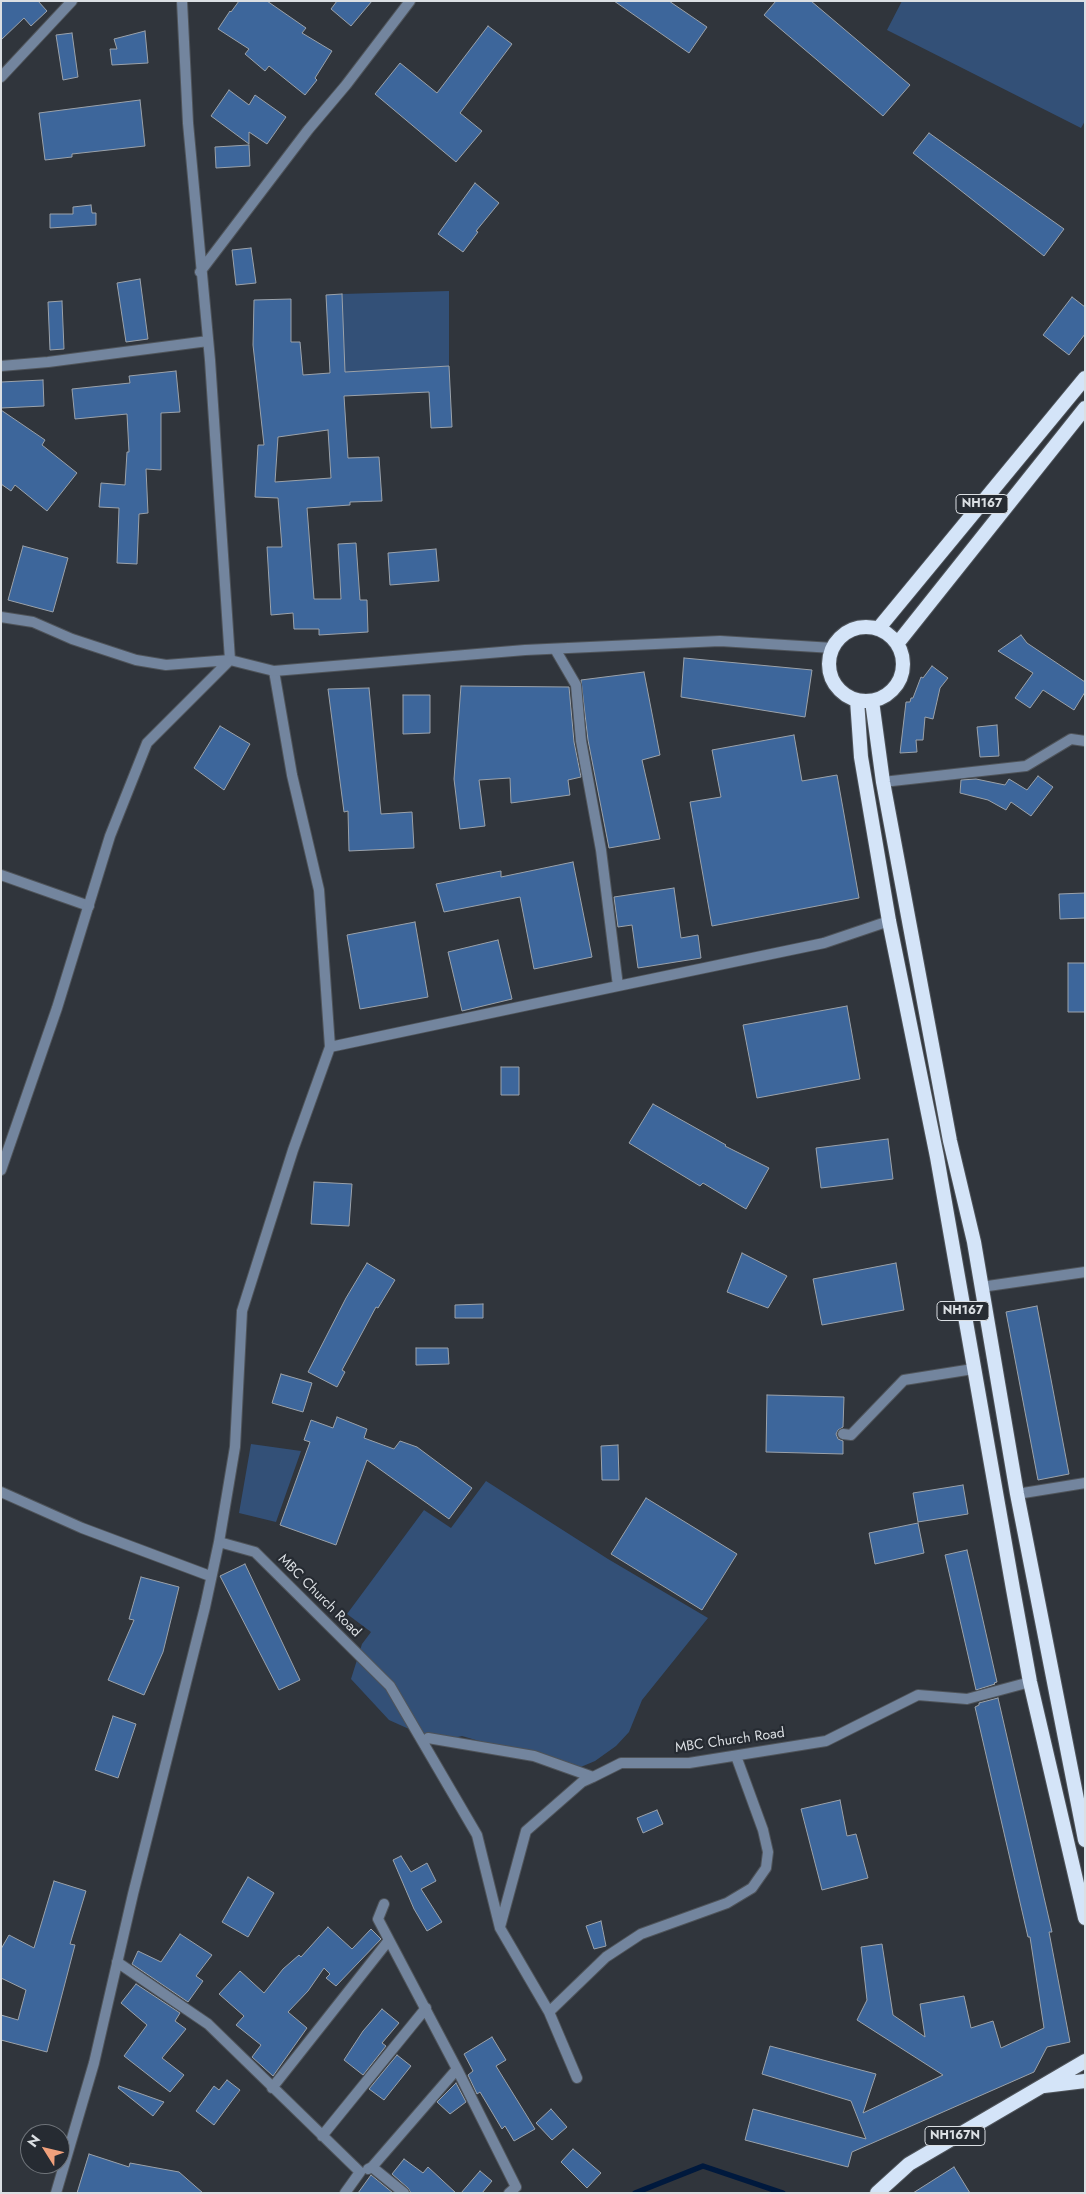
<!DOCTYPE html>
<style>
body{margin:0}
#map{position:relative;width:1086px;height:2194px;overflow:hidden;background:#30353c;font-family:Jost,sans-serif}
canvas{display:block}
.frame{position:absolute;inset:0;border:2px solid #dbdfe3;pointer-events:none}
.north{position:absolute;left:20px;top:2124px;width:50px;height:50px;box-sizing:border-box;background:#262b32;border:1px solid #6e7379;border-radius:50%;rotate:306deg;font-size:14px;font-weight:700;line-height:20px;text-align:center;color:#dbdfe3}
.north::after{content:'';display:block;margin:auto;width:18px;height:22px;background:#f1a17c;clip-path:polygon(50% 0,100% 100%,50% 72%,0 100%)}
</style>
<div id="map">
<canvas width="1086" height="2194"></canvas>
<div class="frame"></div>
<div class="north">N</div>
</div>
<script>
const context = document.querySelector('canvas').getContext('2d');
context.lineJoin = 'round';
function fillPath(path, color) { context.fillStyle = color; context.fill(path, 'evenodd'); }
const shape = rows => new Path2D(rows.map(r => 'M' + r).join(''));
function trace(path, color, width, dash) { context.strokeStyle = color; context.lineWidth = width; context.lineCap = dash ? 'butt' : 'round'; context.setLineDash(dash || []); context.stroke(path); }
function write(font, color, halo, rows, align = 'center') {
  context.font = font + ' Jost,sans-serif'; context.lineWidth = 4.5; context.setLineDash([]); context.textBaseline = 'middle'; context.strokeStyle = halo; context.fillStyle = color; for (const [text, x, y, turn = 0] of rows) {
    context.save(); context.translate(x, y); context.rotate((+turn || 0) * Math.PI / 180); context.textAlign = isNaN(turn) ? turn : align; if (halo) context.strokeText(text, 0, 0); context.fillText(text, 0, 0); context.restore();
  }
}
const green = shape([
 [902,1,1085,1,1085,121,1081,128,887,30],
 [449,291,449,366,344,372,342,294],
 [251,1444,301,1451,276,1522,239,1513],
 [486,1481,608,1559,708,1618,642,1700,629,1732,616,1746,595,1761,576,1769,462,1736,438,1742,389,1720,351,1679,362,1644,371,1632,347,1614,424,1510,451,1528]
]);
const stream = shape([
 [635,2193,703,2166,783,2193]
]);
const building = shape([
 [1,1,38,1,47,11,31,26,24,18,1,40,1,1],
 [239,1,267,1,306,28,302,33,332,51,315,78,317,80,305,95,269,66,265,71,245,54,249,49,218,29,230,11,231,12,239,1],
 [337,1,372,1,351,26,331,9,337,1],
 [614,1,669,1,707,27,689,53,614,1],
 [776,1,811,1,910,85,883,116,764,15,776,1],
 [488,26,512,44,460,113,482,131,456,162,375,94,400,63,437,93,488,26],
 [145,31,148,63,112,65,110,49,117,49,114,39,145,31],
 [72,33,78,77,63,80,56,35,72,33],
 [229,90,249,105,255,95,286,117,267,144,249,132,249,144,211,116,229,90],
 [140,100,145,146,72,154,72,157,45,160,39,113,140,100],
 [929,133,1064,229,1044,256,913,153,929,133],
 [249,145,250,166,216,168,215,147,249,145],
 [475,183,499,203,476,231,478,232,463,252,438,234,475,183],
 [91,205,92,213,96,213,96,225,50,228,50,214,73,214,73,207,91,205],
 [251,248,256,283,236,285,232,250,251,248],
 [140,279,148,339,126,342,117,283,140,279],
 [342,294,345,372,449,366,452,427,431,428,429,392,344,396,348,458,379,457,382,501,350,502,350,505,307,508,314,599,341,599,338,544,356,543,360,600,367,600,368,632,319,635,319,629,294,629,293,613,271,615,267,547,282,547,278,498,255,497,258,445,264,445,253,345,254,300,291,299,291,342,300,342,303,375,330,373,326,295,342,294],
 [328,430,331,478,275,482,278,437,328,430],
 [1072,297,1085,307,1085,334,1069,355,1043,335,1072,297],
 [62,301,64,349,50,350,48,302,62,301],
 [176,371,180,412,161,413,161,470,146,469,148,513,139,514,137,564,117,563,119,508,99,507,101,483,125,485,127,452,129,452,127,414,75,419,72,389,130,383,129,376,176,371],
 [43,380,44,406,1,408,1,382,43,380],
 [1,410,45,440,42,445,77,473,47,511,15,485,11,491,1,484,1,410],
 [23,546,68,558,53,612,8,600,23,546],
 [436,549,439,581,390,585,388,553,436,549],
 [1021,635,1027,643,1085,682,1085,692,1074,710,1043,690,1030,708,1015,698,1033,673,998,651,1021,635],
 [684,658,812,670,805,717,681,697,684,658],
 [932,666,948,678,940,688,933,719,925,717,923,740,916,740,917,752,900,753,906,702,910,702,911,698,913,698,921,677,923,678,932,666],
 [644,672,660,755,642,760,660,839,609,848,588,740,581,680,644,672],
 [461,686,569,687,574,742,581,777,568,780,570,795,511,803,510,778,479,780,485,826,460,829,454,779,461,686],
 [369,688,381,814,412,812,414,848,349,851,348,811,344,812,328,689,369,688],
 [403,695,430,695,430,733,403,734,403,695],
 [997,725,999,756,980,757,977,727,997,725],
 [220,726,250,744,224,790,194,768,220,726],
 [794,735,802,781,837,775,859,898,712,926,690,802,721,797,712,750,794,735],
 [1038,776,1053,787,1031,816,1011,802,1006,810,988,800,960,793,961,780,976,779,1005,785,1009,779,1027,790,1038,776],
 [573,862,592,957,534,969,520,897,444,912,436,884,501,871,501,877,573,862],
 [674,888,681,938,698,935,701,958,638,968,632,925,618,927,614,897,674,888],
 [1085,893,1085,918,1060,919,1059,894,1085,893],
 [415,922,428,997,360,1009,347,935,415,922],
 [498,940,512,999,462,1011,448,952,498,940],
 [1068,963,1085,963,1085,1012,1068,1012,1068,963],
 [847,1006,860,1079,757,1098,743,1025,847,1006],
 [501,1067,519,1067,519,1095,501,1095,501,1067],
 [653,1104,726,1145,725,1146,769,1168,746,1209,703,1183,700,1186,629,1143,653,1104],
 [888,1139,893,1179,821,1188,816,1148,888,1139],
 [314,1182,352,1184,349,1226,311,1224,314,1182],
 [742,1253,787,1276,768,1308,727,1292,742,1253],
 [367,1263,395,1280,378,1308,376,1307,342,1370,345,1372,337,1387,308,1372,346,1298,367,1263],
 [896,1263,904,1310,822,1325,813,1279,896,1263],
 [483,1304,483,1318,455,1318,455,1305,483,1304],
 [1037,1306,1069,1474,1038,1480,1006,1312,1037,1306],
 [416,1348,448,1348,449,1364,416,1365,416,1348],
 [281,1374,312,1383,303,1412,272,1403,281,1374],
 [767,1395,844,1397,843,1427,838,1430,836,1434,838,1439,843,1441,843,1454,766,1452,767,1395],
 [337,1417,367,1429,364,1438,394,1449,400,1441,417,1447,472,1488,449,1519,367,1460,336,1545,280,1525,310,1442,304,1440,311,1420,333,1428,337,1417],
 [618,1445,619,1480,602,1480,601,1446,618,1445],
 [963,1485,968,1514,918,1522,913,1493,963,1485],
 [646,1498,737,1554,702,1610,611,1554,646,1498],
 [918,1523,924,1553,875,1564,869,1533,918,1523],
 [967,1550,997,1682,994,1683,995,1684,976,1690,945,1555,967,1550],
 [245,1564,300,1680,279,1690,220,1576,245,1564],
 [141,1577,179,1587,163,1652,144,1695,108,1680,134,1620,129,1619,141,1577],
 [998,1698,1052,1932,1049,1932,1070,2042,1047,2047,1034,2072,852,2152,848,2167,745,2140,753,2109,866,2139,851,2101,762,2074,770,2046,876,2074,863,2113,943,2075,857,2020,867,2000,861,1947,882,1944,893,2015,925,2037,920,2004,964,1996,971,2028,993,2021,1001,2048,1044,2028,1030,1937,1028,1937,975,1707,979,1705,979,1703,998,1698],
 [113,1716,136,1724,118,1778,95,1770,113,1716],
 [840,1800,847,1836,856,1834,868,1878,822,1890,801,1809,840,1800],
 [657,1810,663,1824,643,1833,637,1818,657,1810],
 [401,1856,411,1872,427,1863,436,1881,421,1889,442,1922,427,1931,414,1909,393,1860,401,1856],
 [248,1877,274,1893,248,1937,222,1922,248,1877],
 [54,1881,86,1891,70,1944,75,1945,47,2052,1,2040,1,2015,18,2020,26,1990,1,1978,1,1949,9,1935,34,1948,54,1881],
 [601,1921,606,1946,594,1949,586,1926,601,1921],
 [328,1927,352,1949,371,1929,381,1939,336,1986,326,1978,330,1974,324,1968,308,1991,288,2012,307,2028,273,2076,252,2057,261,2045,236,2025,244,2016,219,1994,240,1971,264,1993,283,1969,299,1955,301,1957,328,1927],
 [180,1934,212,1955,196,1976,203,1981,188,2002,132,1964,138,1951,161,1962,180,1934],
 [136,1984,180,2013,175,2021,186,2029,162,2058,184,2075,170,2092,124,2056,147,2025,121,2003,136,1984],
 [382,2009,399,2023,382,2043,386,2046,363,2075,344,2060,363,2031,382,2009],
 [492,2037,506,2060,496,2066,535,2129,514,2141,505,2126,502,2129,480,2092,477,2094,468,2075,473,2071,464,2054,492,2037],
 [397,2055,411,2066,384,2100,369,2089,397,2055],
 [227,2080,240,2090,214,2125,196,2111,214,2086,219,2090,227,2080],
 [456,2083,466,2102,450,2114,437,2102,456,2083],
 [119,2086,164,2102,153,2116,118,2088,119,2086],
 [551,2109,567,2127,552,2140,536,2123,551,2109],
 [573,2149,601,2173,587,2188,561,2162,573,2149],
 [89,2154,129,2167,130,2163,179,2172,203,2193,77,2193,89,2154],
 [404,2159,423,2173,428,2167,456,2193,411,2193,408,2188,392,2174,404,2159],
 [954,2167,970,2193,913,2193,954,2167],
 [480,2171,492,2181,482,2193,461,2193,480,2171],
 [371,2175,393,2193,358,2193,371,2175]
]);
const minor = shape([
 [182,1,188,123,210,360,230,660],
 [1,77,72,1],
 [200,272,308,130,346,85,410,1],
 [1,366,48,362,208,341],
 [555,649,576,685,581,741,601,850,618,986,824,943,889,921],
 [883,782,1026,766,1071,739,1085,741],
 [1,875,89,906],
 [330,1047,618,986],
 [981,1287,1085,1272],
 [843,1434,851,1435,904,1380,973,1369],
 [1,1492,82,1528,210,1576],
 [1017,1494,1085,1483],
 [219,1542,255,1552,390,1686,477,1835,500,1928,549,2012,577,2078],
 [428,1738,534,1756,593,1777,621,1763,689,1763,826,1741,918,1695,967,1699,1030,1682],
 [500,1927,526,1831,582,1782,593,1777],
 [117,1962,208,2024,360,2172,345,2193],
 [549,2012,606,1957,641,1934,727,1903,752,1888,766,1868,768,1852,763,1830,736,1756],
 [457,2069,516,2187,509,2193],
 [272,2088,389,1940],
 [322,2136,426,2008],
 [372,2167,457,2069,378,1919,384,1904],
 [368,2169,372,2167,404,2193],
 [56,2193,94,2063,133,1894,205,1607,219,1542,235,1447,242,1311,293,1150,330,1047,319,890,292,775,274,671]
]);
const tertiary = shape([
 [1,617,33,622,72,639,136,660,166,665,230,660,274,671,525,650,720,641,833,648],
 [1,1170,57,1008,110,836,147,743,230,660]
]);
const trunk = shape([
 '829 664a37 37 0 1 1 74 0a37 37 0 1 1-74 0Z',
 [878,629,1085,378],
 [897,644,1085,408],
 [857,700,861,757,889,921,937,1157,1013,1589,1030,1682,1085,1918],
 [872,701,883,782,950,1141,974,1242,1017,1494,1085,1840],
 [1044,2086,1085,2081],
 [877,2193,909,2164,1085,2061]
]);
const shields = [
 [982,504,52],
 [963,1311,52],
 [955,2136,60]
];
const shieldNames = [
 ["NH167",982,504],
 ["NH167",963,1311],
 ["NH167N",955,2136]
];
const streetNames = [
 ["MBC Church Road",319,1596,45],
 ["MBC Church Road",730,1741,-8]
];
fillPath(green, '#335077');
trace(stream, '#00193d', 5.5);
fillPath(building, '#3d669b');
trace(building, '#9ba2aa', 1);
trace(minor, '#4f545a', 12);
trace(tertiary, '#4f545a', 12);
trace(trunk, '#4f545a', 16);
trace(minor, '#73859e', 10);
trace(tertiary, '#73859e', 10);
trace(trunk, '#d4e4f8', 14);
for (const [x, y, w] of shields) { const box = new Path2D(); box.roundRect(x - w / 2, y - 9.5, w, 19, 4); context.fillStyle = '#262b32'; context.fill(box); trace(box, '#dbdfe3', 1); }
write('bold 12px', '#dbdfe3', null, shieldNames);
write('14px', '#dbdfe3', '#262b32', streetNames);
</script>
